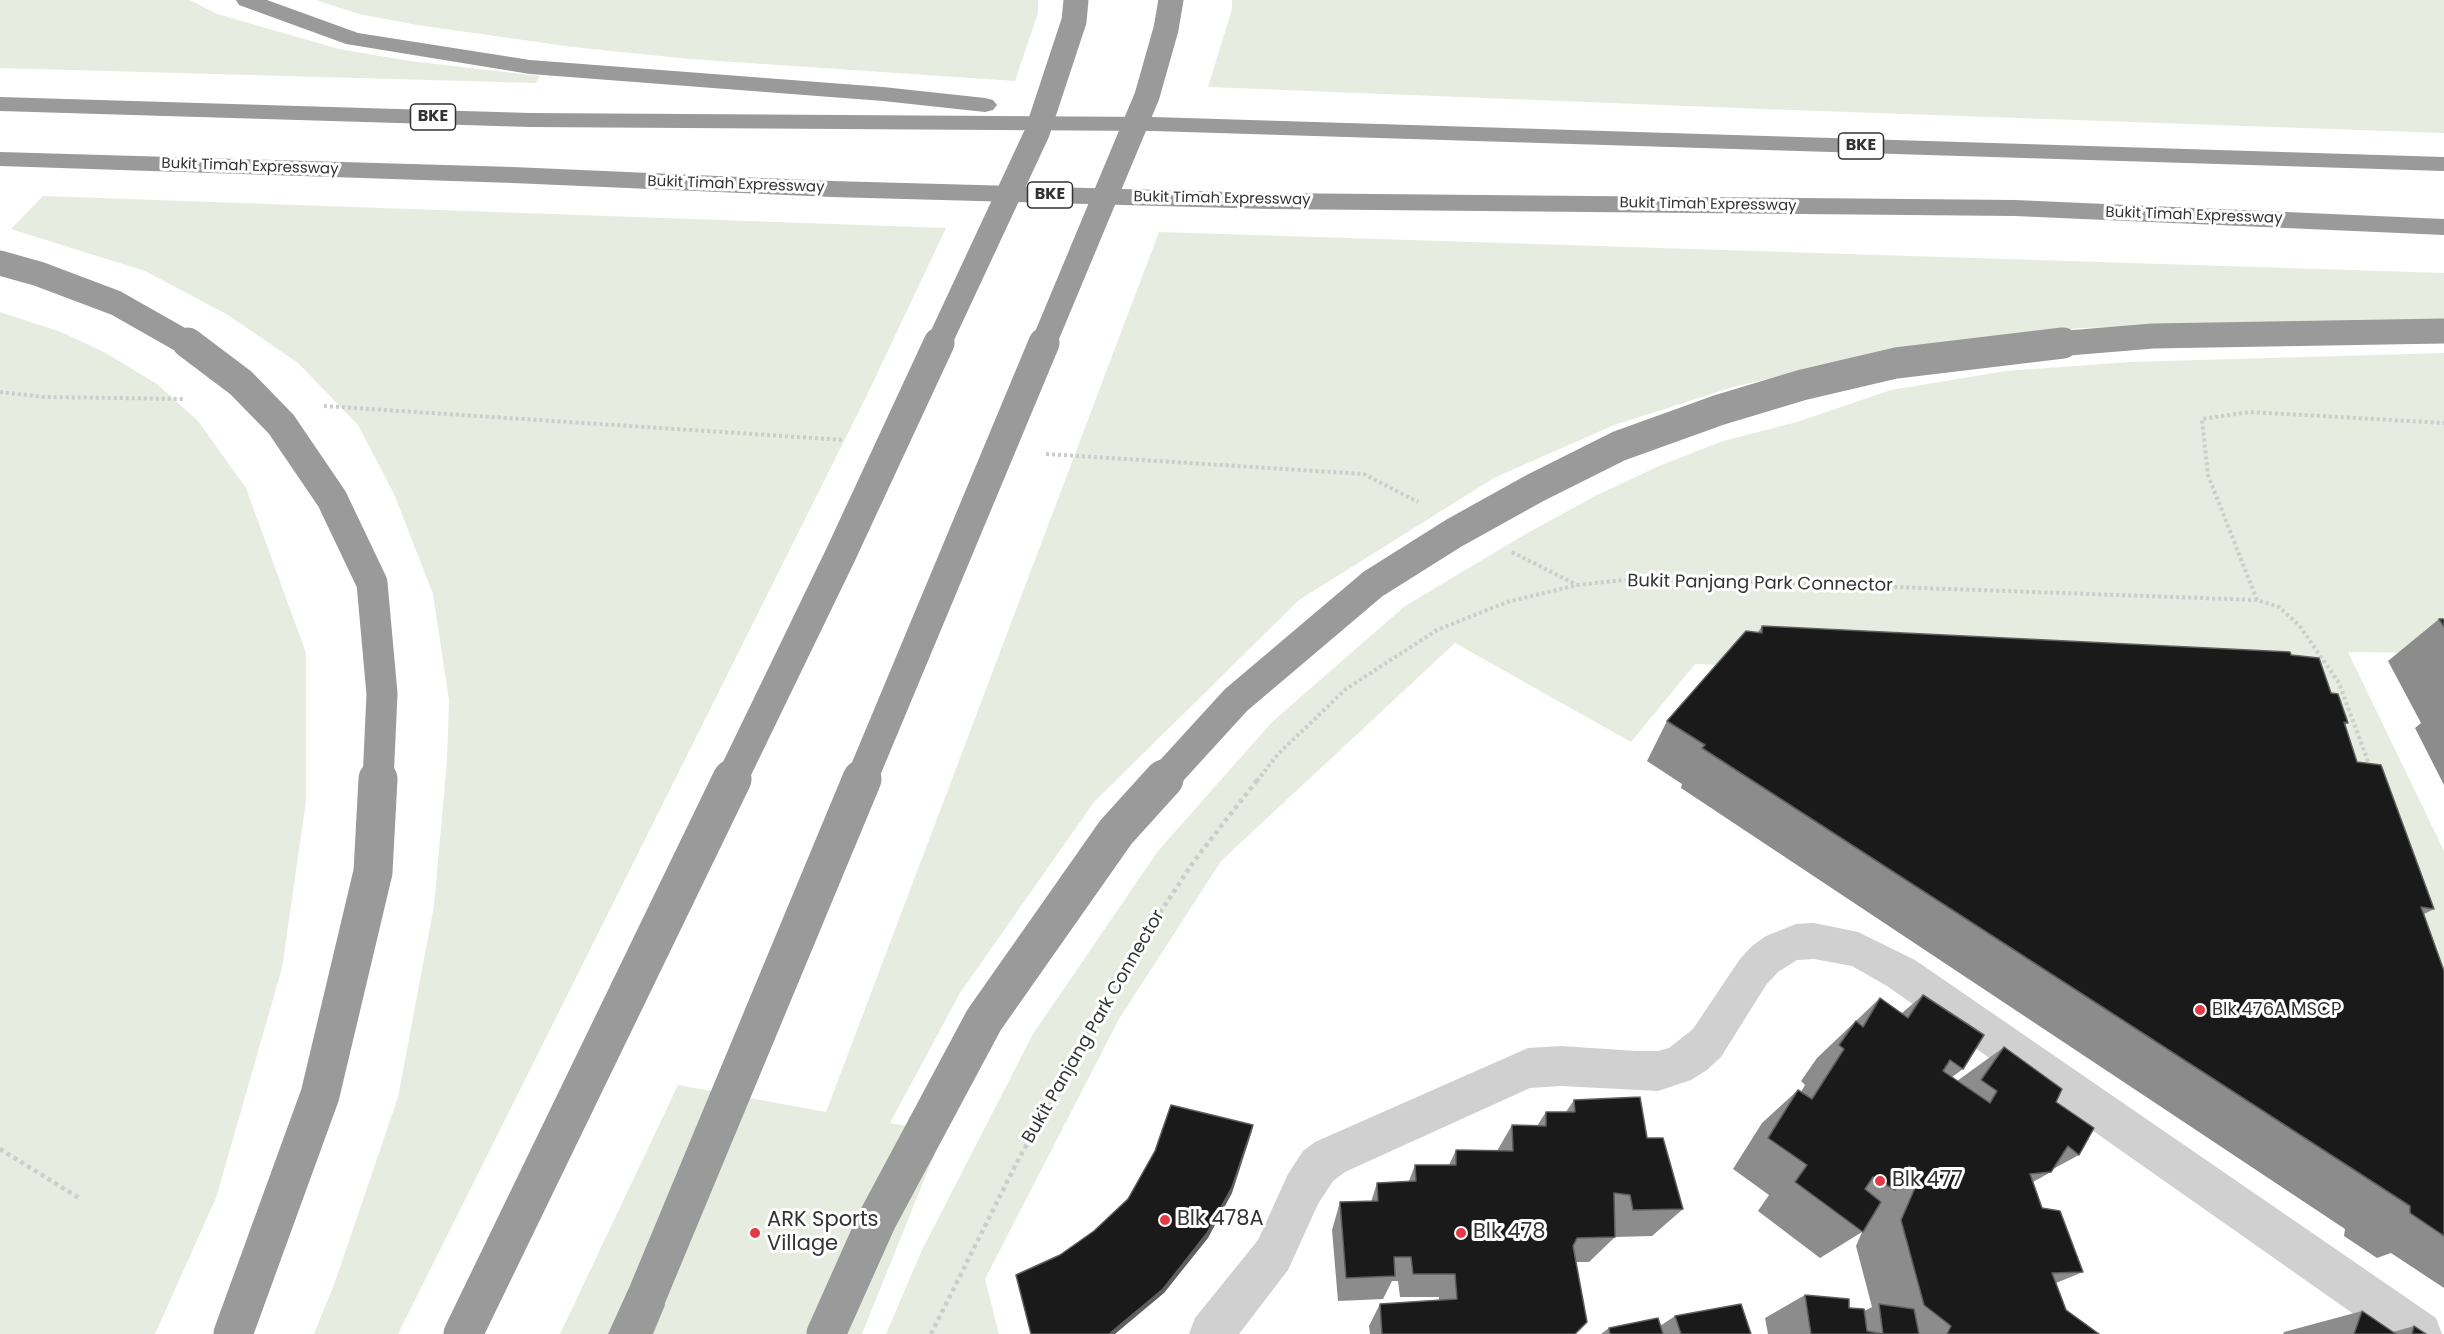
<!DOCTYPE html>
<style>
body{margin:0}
canvas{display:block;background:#fff}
</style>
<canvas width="2444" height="1334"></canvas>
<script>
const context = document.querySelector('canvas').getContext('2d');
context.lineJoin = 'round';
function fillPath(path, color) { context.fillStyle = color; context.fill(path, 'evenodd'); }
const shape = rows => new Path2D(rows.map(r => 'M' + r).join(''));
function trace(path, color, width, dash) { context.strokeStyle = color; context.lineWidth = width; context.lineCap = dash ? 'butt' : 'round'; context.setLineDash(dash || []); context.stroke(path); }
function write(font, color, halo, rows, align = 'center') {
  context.font = font + ' Poppins,sans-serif'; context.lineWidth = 6; context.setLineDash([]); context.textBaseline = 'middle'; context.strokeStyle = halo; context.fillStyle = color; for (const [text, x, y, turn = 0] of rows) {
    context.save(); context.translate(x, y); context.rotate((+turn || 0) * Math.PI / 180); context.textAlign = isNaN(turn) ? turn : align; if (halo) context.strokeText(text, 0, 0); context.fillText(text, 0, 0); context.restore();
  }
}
const green = shape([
 [0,0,190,0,217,14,339,49,410,61,540,76,536,83,0,68],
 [316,0,1038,0,1038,13,1015,81,690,59,573,47,417,25,359,14],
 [1232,0,2444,0,2444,133,1763,109,1208,87,1232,9],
 [43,196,946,228,868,393,398,1334,314,1334,335,1282,398,1097,434,906,447,760,449,700,433,594,394,494,358,425,298,363,228,315,145,271,11,229],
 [1159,232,2444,273,2444,320,2081,328,1897,349,1733,387,1614,425,1494,478,1299,600,1094,802,960,993,890,1123,943,1133,862,1334,560,1334,678,1085,826,1112],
 [0,312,61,332,106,353,157,384,198,421,246,488,306,653,306,801,282,968,216,1198,155,1334,0,1334],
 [2444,353,2444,653,2348,652,2444,851,2444,992,2300,688,1695,664,1631,742,1455,643,1221,861,1119,1019,985,1279,999,1334,886,1334,922,1250,1033,1034,1158,851,1272,722,1405,606,1524,535,1595,496,1659,466,1723,441,1797,422,1891,390,2006,371,2130,362]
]);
const pathFar1 = shape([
 [0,392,44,397,185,399],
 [324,406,844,440],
 [1046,454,1364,474,1418,502],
 [1512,552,1577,585],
 [2257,600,2208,475,2202,419,2250,412,2444,423],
 [1257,781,1278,754,1346,689,1437,630,1507,602,1577,585,1642,578,2257,600,2279,607,2299,625,2339,683,2370,767]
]);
const path = shape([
 [0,1149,79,1198],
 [931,1334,1017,1162,1134,952,1194,861,1258,779]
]);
const minor = shape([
 [1814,923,1858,932,1915,960,2436,1318,2442,1334,2382,1334,1887,986,1852,966,1814,959,1797,960,1778,972,1766,985,1721,1057,1707,1070,1691,1080,1658,1091,1561,1086,1530,1088,1345,1172,1333,1181,1318,1204,1288,1270,1239,1334,1189,1334,1195,1318,1258,1240,1288,1174,1303,1151,1315,1142,1528,1048,1561,1046,1637,1051,1658,1051,1669,1048,1693,1029,1740,959,1752,946,1766,936,1796,924,1814,923]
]);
const highway = shape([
 [236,0,267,0,358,33,530,60,883,87,985,98,993,100,997,105,993,110,985,112,883,101,530,74,346,44,239,5,236,0],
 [0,97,530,113,1153,117,2444,157,2444,171,1153,131,530,127,0,111,0,97],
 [0,152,513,167,832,181,1269,193,2015,200,2444,219,2444,235,2015,216,1269,209,832,197,513,183,0,166,0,152],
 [643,1283,658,1290,665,1305,653,1334,608,1334,628,1290,643,1283]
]);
const highwayBridgeFar2 = shape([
 [0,263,39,274,116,303,190,345],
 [938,345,1037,133,1074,21,1076,0],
 [1043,345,1147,96,1166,29,1171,0],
 [2044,345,2153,336,2444,331]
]);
const highwayBridgeFar1 = shape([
 [188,343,241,383,281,424,332,499,372,583,382,694,378,781],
 [731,781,840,556,939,343],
 [861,781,1044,343],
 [1162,781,1236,700,1373,584,1454,533,1535,488,1619,446,1719,410,1802,385,1896,363,2063,343]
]);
const highwayBridge = shape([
 [643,1305,862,779],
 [233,1334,320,1095,373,872,378,779],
 [463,1334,732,779],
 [826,1334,877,1220,984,1020,1116,832,1164,779]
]);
const wall = shape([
 [2439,619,2444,619,2444,785,2415,728,2421,723,2388,661],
 [1762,626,2291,655,2331,693,2348,723,2345,725,2357,762,2434,909,2424,914,2444,971,2444,1288,2391,1253,2377,1258,2344,1236,2345,1229,1681,788,1682,784,1647,761,1667,721,1758,632],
 [1923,995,1963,1069,1952,1077,1957,1081,2004,1047,2056,1102,2079,1155,2053,1169,2051,1172,2033,1182,2042,1208,2083,1272,2056,1283,2066,1310,2099,1334,1768,1334,1765,1318,1805,1295,1864,1311,1872,1307,1856,1246,1862,1232,1820,1258,1758,1211,1769,1195,1733,1169,1762,1123,1798,1090,1801,1092,1805,1085,1801,1081,1817,1058,1880,998,1902,1013],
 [1574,1100,1647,1138,1683,1209,1652,1236,1615,1237,1589,1262,1576,1262,1575,1334,1370,1334,1369,1326,1380,1304,1439,1300,1439,1297,1400,1297,1398,1281,1392,1281,1383,1299,1338,1301,1332,1230,1340,1202,1371,1202,1377,1183,1409,1181,1415,1165,1449,1165,1456,1150,1497,1151,1512,1125,1537,1126,1546,1112,1566,1112],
 [2362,1311,2393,1332,2414,1326,2426,1334,2283,1334,2284,1332],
 [1675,1316,1751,1334,1601,1334,1609,1328,1660,1326]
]);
const shadedWall = shape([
 [1253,1125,1252,1131,1232,1193,1208,1238,1164,1293,1115,1334,1109,1334]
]);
const building = shape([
 [2439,619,2444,619,2444,627,2439,619],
 [1762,626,2290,652,2291,655,2319,658,2331,693,2338,694,2348,723,2344,722,2357,762,2381,765,2434,909,2421,907,2444,971,2444,1236,2410,1213,2410,1206,1702,748,1705,745,1667,721,1746,631,1762,633,1762,626],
 [1923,995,1984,1035,1963,1069,1950,1060,1943,1071,1990,1103,1997,1091,1981,1080,2004,1047,2062,1089,2056,1102,2094,1128,2079,1155,2068,1146,2051,1172,2030,1174,2042,1208,2060,1211,2083,1272,2052,1273,2066,1310,2099,1334,1947,1334,1951,1326,1924,1305,1901,1220,1921,1174,1909,1166,1895,1190,1873,1177,1865,1189,1881,1202,1863,1232,1795,1182,1807,1165,1768,1138,1798,1090,1812,1099,1844,1049,1839,1045,1856,1021,1863,1027,1880,998,1908,1018,1923,995],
 [1640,1097,1647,1138,1663,1138,1683,1209,1633,1210,1630,1195,1614,1193,1615,1237,1577,1238,1573,1246,1587,1322,1575,1334,1382,1334,1380,1304,1457,1299,1455,1274,1413,1274,1411,1257,1394,1257,1395,1276,1346,1278,1340,1202,1378,1201,1377,1183,1416,1181,1415,1165,1456,1165,1456,1150,1513,1151,1512,1125,1546,1126,1546,1112,1575,1112,1574,1100,1640,1097],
 [1171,1105,1253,1125,1232,1187,1207,1233,1163,1289,1109,1334,1031,1334,1016,1275,1060,1255,1094,1231,1128,1199,1155,1151,1171,1105],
 [1805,1295,1849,1299,1849,1308,1864,1309,1867,1331,1883,1334,1879,1304,1914,1309,1919,1334,1811,1334,1805,1295],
 [1741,1304,1751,1334,1681,1334,1675,1316,1741,1304],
 [2362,1311,2396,1334,2354,1334,2362,1311],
 [1658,1318,1663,1334,1610,1334,1609,1328,1658,1318],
 [2414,1326,2426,1334,2412,1334,2414,1326]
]);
const markers = [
 [2200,1010,6,"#e63946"],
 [1880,1181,6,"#e63946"],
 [1165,1220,6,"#e63946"],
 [755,1233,6,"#e63946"],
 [1461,1233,6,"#e63946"]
];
const farStreetnames = [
 ["Bukit Timah Expressway",250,167,2],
 ["Bukit Timah Expressway",736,185,2],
 ["Bukit Timah Expressway",1222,199,1],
 ["Bukit Timah Expressway",1708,205,1],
 ["Bukit Timah Expressway",2194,216,2]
];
const shields = [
 [433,117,45],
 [1861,146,45],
 [1050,195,45]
];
const shieldNames = [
 ["BKE",433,117],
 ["BKE",1861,146],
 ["BKE",1050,195]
];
const streetNames = [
 ["Bukit Panjang Park Connector",1760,584,1],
 ["Bukit Panjang Park Connector",1094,1027,-60]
];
const poiNames = [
 ["Blk 476A MSCP",2212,1010]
];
const nearPoinames = [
 ["Blk 477",1892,1181],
 ["Blk 478A",1177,1220],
 ["ARK Sports",767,1221],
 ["Village",767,1245],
 ["Blk 478",1473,1233]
];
fillPath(green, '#e6ecdf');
trace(pathFar1, '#cdcdcd', 4, [3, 3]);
trace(path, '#cdcdcd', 4.5, [4, 4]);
fillPath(minor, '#d0d0d0');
fillPath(highway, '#9a9a9a');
trace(highwayBridgeFar2, '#9a9a9a', 25);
trace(highwayBridgeFar1, '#9a9a9a', 31);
trace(highwayBridge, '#9a9a9a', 39);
fillPath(wall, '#8c8c8c');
fillPath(shadedWall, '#5f5f5f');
fillPath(building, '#1a1a1a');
trace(building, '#5f5f5f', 1.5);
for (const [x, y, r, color] of markers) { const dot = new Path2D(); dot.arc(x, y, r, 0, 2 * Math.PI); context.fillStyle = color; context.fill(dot); trace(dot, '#fff', 2); }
write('15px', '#333', '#fff', farStreetnames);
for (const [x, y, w] of shields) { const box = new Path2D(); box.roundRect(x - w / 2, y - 13, w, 26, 4.5); context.fillStyle = '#fff'; context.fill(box); trace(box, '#333', 1.5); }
write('bold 16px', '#333', null, shieldNames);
write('18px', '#333', '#fff', streetNames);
write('18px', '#333', '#fff', poiNames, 'left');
write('21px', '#333', '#fff', nearPoinames, 'left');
</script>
